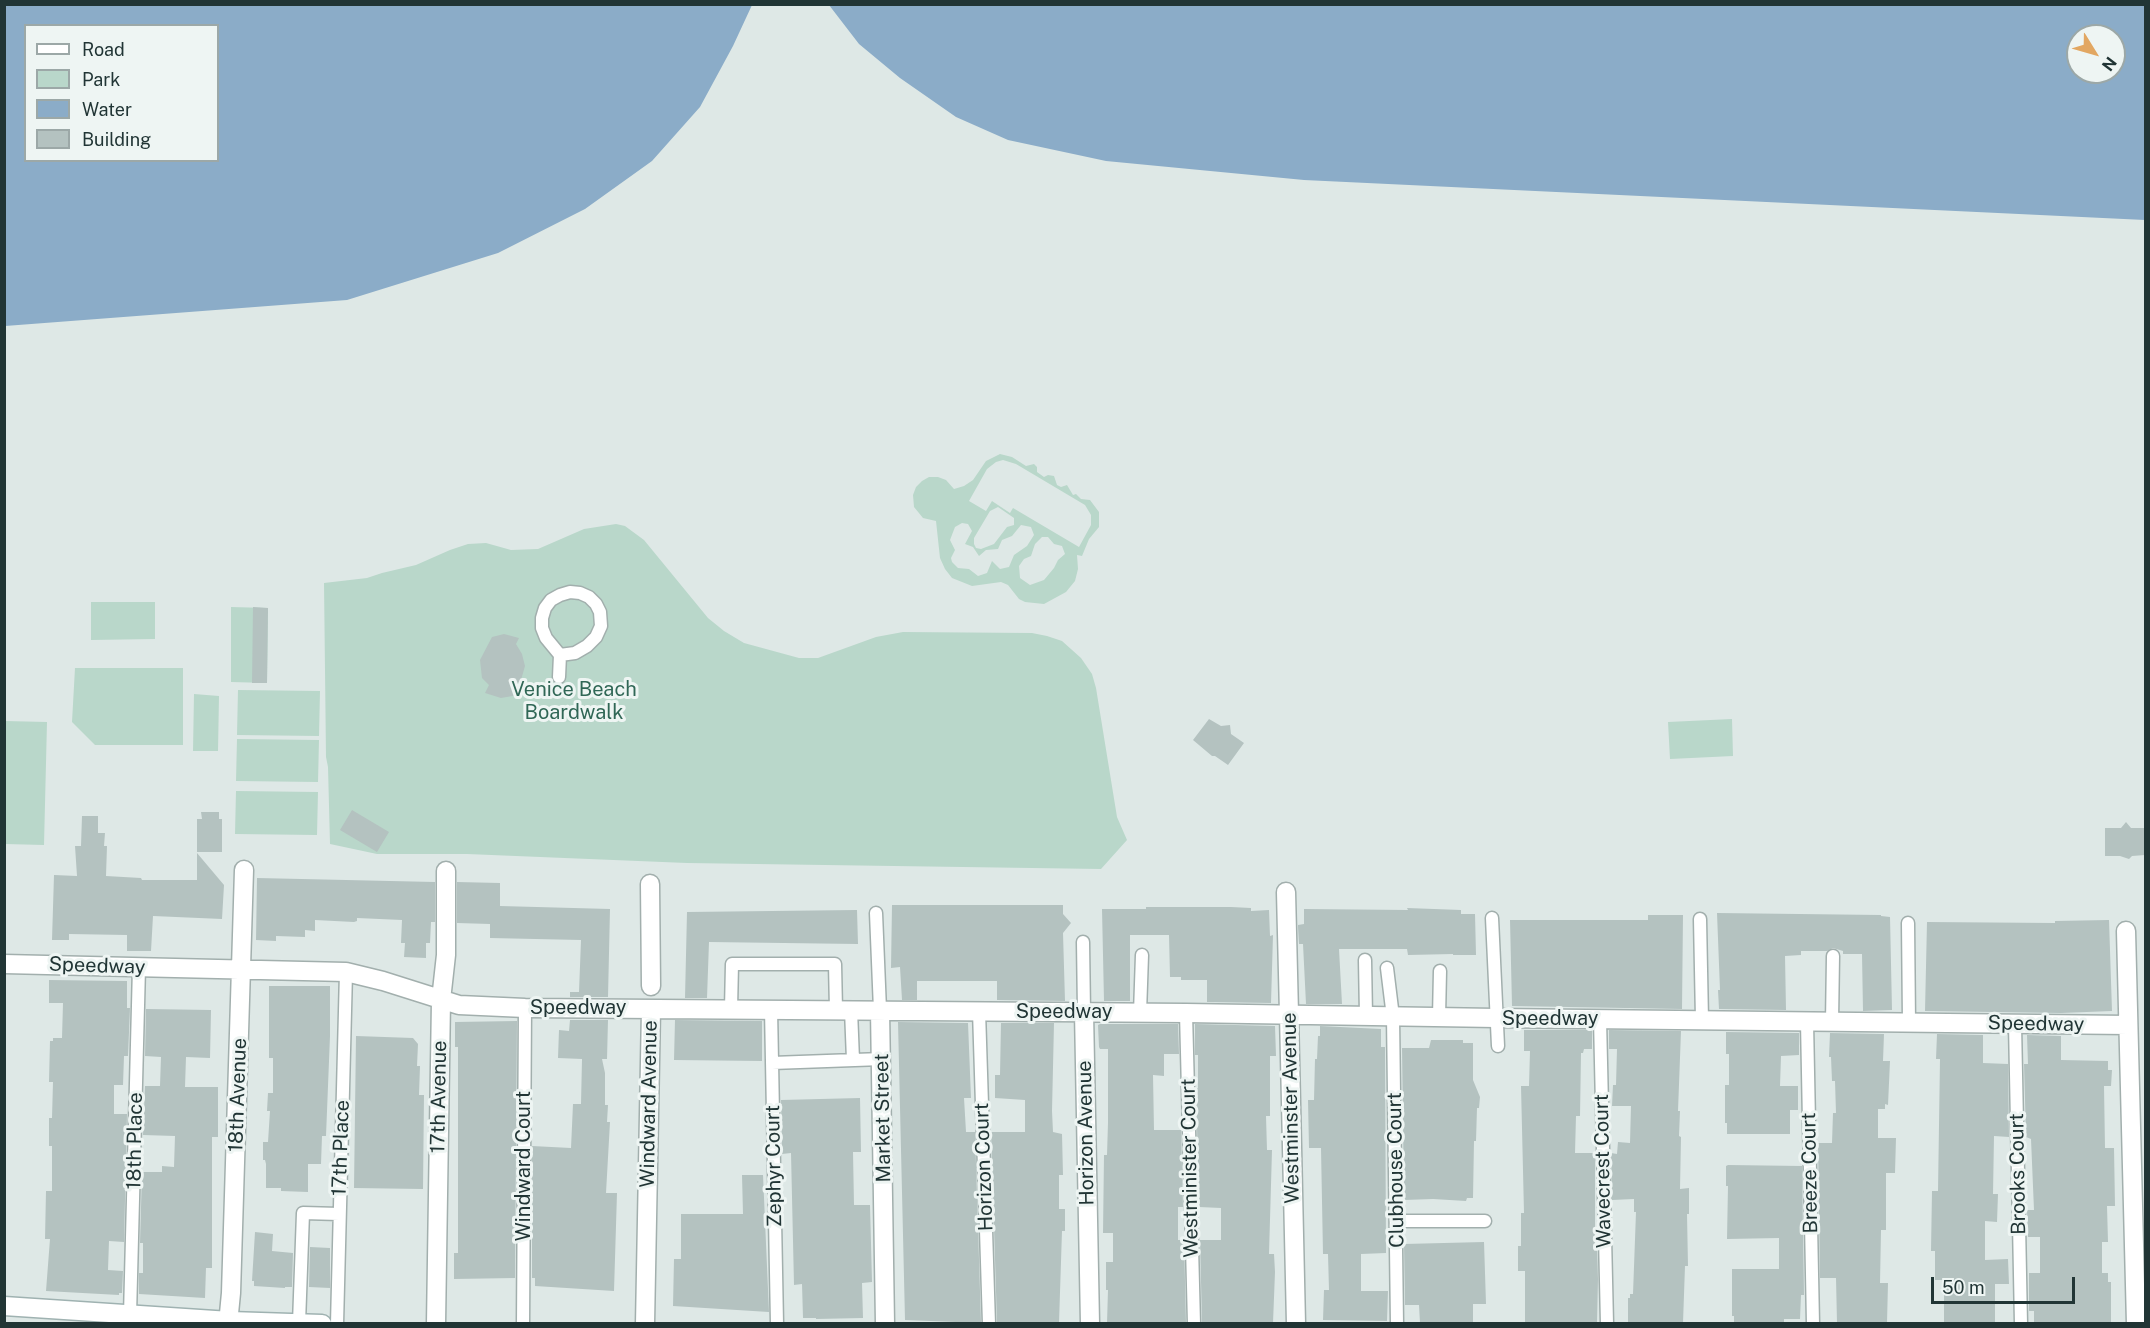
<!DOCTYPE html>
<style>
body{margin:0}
#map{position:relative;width:2150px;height:1328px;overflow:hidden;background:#dee8e6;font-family:"Public Sans",sans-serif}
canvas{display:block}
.frame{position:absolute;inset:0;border:6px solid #213535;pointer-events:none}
.legend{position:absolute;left:24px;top:24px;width:195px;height:138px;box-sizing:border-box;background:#eef5f3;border:2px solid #9ca8a7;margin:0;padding:8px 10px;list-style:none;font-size:18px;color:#213535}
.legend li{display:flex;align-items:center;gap:12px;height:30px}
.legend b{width:30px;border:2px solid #9ca8a7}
.north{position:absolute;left:2066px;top:24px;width:60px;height:60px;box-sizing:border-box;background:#eef5f3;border:2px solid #9ca8a7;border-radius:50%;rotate:127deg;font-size:16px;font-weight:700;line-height:24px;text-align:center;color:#213535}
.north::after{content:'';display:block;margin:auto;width:21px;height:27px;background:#e2a762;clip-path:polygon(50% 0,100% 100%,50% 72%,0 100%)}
.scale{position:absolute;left:1931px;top:1277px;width:144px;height:27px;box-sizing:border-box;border:3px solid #213535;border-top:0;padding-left:8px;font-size:18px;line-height:21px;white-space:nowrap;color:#213535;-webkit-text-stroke:4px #eef5f3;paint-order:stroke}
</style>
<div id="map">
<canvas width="2150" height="1328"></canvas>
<div class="frame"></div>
<ul class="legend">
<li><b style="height:8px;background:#fff"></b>Road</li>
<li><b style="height:16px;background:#b9d7ca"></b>Park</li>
<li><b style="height:16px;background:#8bacc8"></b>Water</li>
<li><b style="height:16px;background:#b4c2c0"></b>Building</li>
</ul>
<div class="north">N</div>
<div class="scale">50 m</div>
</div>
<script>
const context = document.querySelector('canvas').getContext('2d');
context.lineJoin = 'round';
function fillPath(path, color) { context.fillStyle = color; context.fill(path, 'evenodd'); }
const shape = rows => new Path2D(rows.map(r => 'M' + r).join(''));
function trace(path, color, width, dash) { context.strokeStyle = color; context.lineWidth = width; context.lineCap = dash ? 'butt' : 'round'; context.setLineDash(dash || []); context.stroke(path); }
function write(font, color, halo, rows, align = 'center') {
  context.font = font + ' "Public Sans",sans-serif'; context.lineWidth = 6; context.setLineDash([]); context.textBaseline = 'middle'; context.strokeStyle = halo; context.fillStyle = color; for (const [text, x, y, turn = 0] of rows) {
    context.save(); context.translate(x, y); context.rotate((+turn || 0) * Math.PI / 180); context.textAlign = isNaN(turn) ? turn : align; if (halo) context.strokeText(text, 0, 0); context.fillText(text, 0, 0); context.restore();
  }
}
const green = shape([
 [1000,454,1012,457,1026,466,1034,464,1037,467,1037,472,1044,477,1048,475,1054,476,1057,485,1061,487,1067,485,1073,495,1076,494,1081,499,1090,500,1099,512,1099,527,1089,539,1082,556,1077,555,1078,569,1075,581,1066,592,1044,604,1025,602,1019,599,1008,585,1001,582,972,586,952,578,945,569,940,558,936,521,923,518,914,507,913,495,916,487,922,481,929,477,938,477,946,480,954,489,964,486,973,480,986,461],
 [1003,460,1016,464,1085,505,1091,515,1091,525,1079,547,1013,508,1010,513,992,501,986,511,969,501,987,469,996,462],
 [998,507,1014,518,1014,525,1007,527,994,544,981,549,976,548,974,544,974,538,990,511],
 [962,523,968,524,972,531,965,544,973,547,979,556,986,550,998,549,1002,540,1012,536,1021,525,1031,527,1034,535,1027,546,1014,555,1009,567,1000,569,992,561,987,573,978,576,969,569,958,568,952,562,951,558,955,550,950,540,955,527],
 [1042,537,1048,537,1054,544,1062,546,1065,554,1058,560,1054,568,1044,580,1030,585,1020,578,1019,566,1024,559,1031,556,1035,544],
 [616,524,625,526,644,540,708,618,724,631,744,643,799,658,818,658,876,637,903,632,1032,633,1047,636,1062,641,1081,658,1092,674,1096,688,1117,817,1127,840,1101,869,687,863,467,854,377,854,330,844,328,767,326,757,324,583,367,578,382,573,416,565,450,550,468,544,486,543,511,550,538,549,584,529],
 [91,602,155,602,155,639,91,640],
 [231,607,268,608,267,683,231,682],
 [75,668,183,668,183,745,95,745,72,722],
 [238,690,320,691,319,736,237,735],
 [194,694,219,696,218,751,193,751],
 [1732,719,1733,756,1670,759,1668,722],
 [5,721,47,722,44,845,5,844],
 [237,739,319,740,318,782,236,781],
 [236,791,318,792,317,835,235,834]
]);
const water = shape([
 [5,4,752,4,752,5,733,46,700,107,652,161,585,209,498,253,347,300,5,326],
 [26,26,218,26,218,160,26,160],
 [829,5,2145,5,2145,220,1304,180,1106,161,1008,140,956,117,900,78,859,44],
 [2078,36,2114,36,2114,72,2078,72]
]);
const building = shape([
 [253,607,268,608,267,683,252,683],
 [504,634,519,638,516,644,522,654,525,666,521,680,514,687,518,695,501,698,485,693,489,685,482,678,480,660,492,637],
 [1209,719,1221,726,1230,725,1231,734,1244,743,1228,765,1215,756,1212,756,1193,740],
 [352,810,389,832,377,852,340,830],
 [201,812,219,812,219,819,222,819,222,852,197,852,197,819,202,819],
 [82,816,98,816,98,833,105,833,104,846,107,846,106,876,141,878,142,880,197,880,197,853,224,885,222,919,153,916,151,951,127,951,127,935,69,934,69,940,52,940,54,875,77,876,75,846,81,846],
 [2126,822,2131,828,2145,828,2145,855,2132,856,2129,859,2120,856,2105,856,2105,828,2121,828],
 [257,878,435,882,435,922,431,922,430,943,426,943,426,958,404,957,405,943,401,943,402,920,357,918,357,921,354,922,315,920,315,931,305,930,305,937,276,936,276,941,256,940],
 [457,882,500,883,500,906,610,909,608,997,570,997,570,992,579,992,581,940,490,938,490,924,457,923],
 [892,905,1063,905,1063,914,1071,923,1063,933,1065,1001,997,1000,997,981,917,981,917,1000,902,1000,900,967,891,968],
 [1146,907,1231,907,1251,908,1251,911,1269,910,1270,936,1273,935,1271,1003,1207,1002,1207,980,1181,980,1181,977,1170,977,1169,935,1130,935,1130,1001,1104,1001,1102,909,1146,909],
 [1407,908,1461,910,1461,914,1475,914,1476,955,1453,955,1453,954,1408,955,1407,949,1339,949,1342,1004,1306,1004,1303,944,1299,944,1298,927,1298,925,1304,924,1304,909,1408,910],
 [857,910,858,944,709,942,707,998,685,998,687,912],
 [1717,913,1881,915,1881,916,1890,917,1892,1010,1863,1011,1862,954,1843,954,1843,951,1833,948,1827,951,1801,951,1801,955,1785,956,1786,1010,1719,1009,1718,990,1720,990],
 [1648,915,1683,915,1682,1009,1512,1006,1510,920,1648,920],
 [2109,920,2112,1011,2061,1013,1925,1011,1927,922,2055,923,2055,921],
 [49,980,127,981,127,1008,130,1008,128,1056,124,1056,123,1085,114,1085,114,1114,127,1114,124,1242,109,1241,108,1270,123,1271,122,1293,119,1293,119,1295,46,1291,50,1239,45,1239,46,1191,52,1191,52,1146,49,1146,49,1118,52,1118,53,1082,49,1082,50,1041,53,1041,53,1038,62,1038,63,1003,49,1003],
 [269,986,330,986,330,1036,326,1136,322,1136,321,1164,308,1164,308,1192,281,1191,281,1188,266,1188,266,1164,265,1160,263,1160,263,1142,268,1142,270,1111,267,1111,268,1093,273,1093,273,1058,269,1058],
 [146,1009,211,1010,210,1058,186,1057,185,1087,218,1087,218,1137,212,1137,212,1268,206,1268,205,1298,139,1294,139,1273,143,1273,143,1243,140,1243,142,1172,162,1172,162,1166,174,1167,175,1136,143,1135,145,1086,160,1086,161,1057,145,1056],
 [570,1020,608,1020,607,1059,602,1059,605,1073,605,1105,608,1105,607,1122,610,1122,606,1193,617,1193,614,1291,535,1286,535,1278,532,1278,532,1146,571,1148,573,1104,581,1104,582,1059,558,1058,559,1030,569,1031],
 [675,1020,762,1021,762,1061,674,1060],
 [517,1021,515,1278,454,1279,454,1253,458,1253,458,1047,455,1047,455,1022],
 [898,1022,968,1023,971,1098,964,1098,966,1132,975,1132,981,1323,905,1320],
 [1001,1023,1054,1023,1052,1111,1053,1132,1062,1134,1063,1175,1059,1175,1059,1209,1065,1209,1065,1231,1062,1231,1059,1323,997,1323,991,1132,1025,1132,1025,1100,995,1098,995,1075,1000,1075],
 [1100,1024,1178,1024,1179,1054,1164,1054,1164,1076,1153,1075,1154,1130,1181,1130,1183,1207,1178,1207,1178,1240,1184,1240,1186,1323,1107,1323,1108,1290,1106,1290,1106,1262,1113,1262,1113,1233,1103,1233,1104,1155,1107,1155,1108,1123,1108,1049,1100,1049,1099,1047,1098,1025],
 [1195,1024,1275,1026,1276,1056,1270,1056,1270,1116,1266,1116,1267,1150,1272,1150,1269,1254,1274,1254,1275,1272,1273,1323,1202,1323,1200,1240,1221,1240,1221,1208,1199,1207,1196,1088,1198,1088,1198,1055,1195,1055],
 [1320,1026,1381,1029,1381,1047,1385,1047,1386,1253,1361,1254,1361,1291,1388,1291,1387,1321,1323,1320,1324,1290,1329,1290,1328,1254,1323,1254,1321,1148,1309,1148,1308,1100,1314,1100,1315,1059,1317,1059,1318,1036,1320,1036],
 [1524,1030,1592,1030,1592,1049,1584,1049,1583,1053,1581,1053,1580,1116,1576,1116,1575,1153,1595,1153,1595,1247,1597,1247,1598,1279,1597,1323,1525,1323,1525,1271,1518,1271,1518,1246,1521,1246,1521,1213,1524,1213,1521,1086,1529,1086,1530,1051,1524,1051],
 [1609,1030,1681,1031,1678,1111,1680,1111,1679,1136,1681,1137,1680,1189,1689,1188,1689,1214,1687,1214,1688,1266,1685,1266,1683,1323,1628,1323,1628,1298,1630,1298,1630,1294,1633,1294,1636,1212,1634,1212,1634,1199,1612,1200,1611,1153,1617,1154,1618,1142,1630,1143,1631,1106,1612,1106,1613,1085,1616,1085,1617,1049,1609,1049],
 [1726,1032,1799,1033,1799,1055,1781,1056,1780,1086,1798,1086,1798,1110,1790,1110,1790,1134,1727,1134,1727,1123,1725,1123,1725,1085,1729,1085,1729,1054,1726,1054],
 [1830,1033,1884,1034,1883,1061,1890,1061,1888,1105,1885,1104,1885,1109,1878,1109,1878,1138,1896,1138,1895,1173,1886,1173,1886,1230,1881,1230,1880,1283,1888,1283,1887,1323,1837,1323,1836,1278,1820,1278,1818,1143,1832,1143,1833,1113,1836,1113,1835,1081,1832,1081,1831,1057,1829,1057],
 [1937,1034,1983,1035,1983,1063,2008,1064,2009,1137,1994,1136,1993,1194,1998,1194,1997,1222,1985,1221,1985,1260,2008,1259,2009,1284,1995,1284,1995,1323,1944,1323,1944,1280,1935,1280,1935,1251,1931,1251,1932,1191,1938,1191,1940,1059,1936,1059],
 [2027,1035,2061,1036,2061,1060,2108,1061,2108,1070,2112,1070,2111,1086,2104,1086,2105,1148,2114,1148,2115,1206,2107,1206,2108,1242,2102,1242,2102,1273,2108,1273,2108,1282,2111,1282,2111,1322,2034,1322,2034,1311,2029,1311,2029,1273,2040,1273,2040,1237,2028,1237,2027,1210,2034,1210,2031,1139,2026,1137,2024,1064,2028,1064],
 [356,1036,413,1038,418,1044,417,1066,420,1066,419,1095,424,1095,423,1189,354,1188],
 [1431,1040,1463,1040,1463,1043,1473,1043,1473,1080,1480,1097,1479,1108,1477,1108,1476,1141,1474,1141,1473,1198,1467,1198,1466,1201,1433,1199,1404,1200,1402,1048,1429,1048],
 [860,1098,861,1152,853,1152,854,1205,870,1205,872,1282,862,1283,863,1318,816,1319,816,1318,803,1318,802,1284,794,1285,791,1153,782,1154,781,1100],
 [1728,1165,1802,1166,1804,1295,1801,1295,1800,1319,1784,1319,1784,1323,1734,1323,1734,1316,1732,1316,1732,1269,1779,1269,1779,1238,1727,1239,1728,1186,1726,1186,1726,1166],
 [742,1175,763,1175,769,1312,673,1306,674,1259,681,1259,681,1214,743,1214],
 [255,1232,273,1234,272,1251,293,1253,292,1287,285,1287,285,1288,254,1286,254,1281,252,1281],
 [1484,1242,1486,1304,1473,1304,1473,1323,1420,1323,1419,1305,1405,1305,1404,1244],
 [310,1247,330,1248,330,1288,309,1287]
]);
const service = shape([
 [559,677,560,655,546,638,542,628,542,618,545,608,551,600,560,595,570,592,580,593,589,597,596,604,600,612,601,626,596,637,587,646,575,653,560,655],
 [876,913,880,1010],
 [1492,918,1498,1046],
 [1700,919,1702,1020],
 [1908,923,1909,1022],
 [1083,942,1084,1012],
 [1365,960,1366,1016],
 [1387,968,1393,1017,1397,1324],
 [731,1009,732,964,835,964,836,1010],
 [771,1009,777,1324],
 [851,1010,853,1060],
 [979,1011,989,1324],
 [1140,1013,1142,955],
 [1186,1013,1194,1324],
 [1439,1017,1440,971],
 [1600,1019,1607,1324],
 [1807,1022,1813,1324],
 [1832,1022,1833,956],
 [2015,1024,2021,1324],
 [772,1063,882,1059],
 [1397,1221,1485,1221],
 [130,1315,139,967],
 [299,1323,303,1213,339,1214],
 [337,1324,346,972],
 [523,1324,525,1008]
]);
const pedestrian = shape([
 [650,884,651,986],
 [1286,892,1289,1014]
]);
const minor = shape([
 [2126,931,2136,1324],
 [4,964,346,972,383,981,459,1005,525,1008,1186,1013,1496,1018,2128,1025],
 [880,1010,885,1324],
 [1084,1012,1090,1324],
 [1289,1014,1296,1324],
 [228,1324,231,1293,244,870],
 [436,1324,441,1000,446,955,446,871],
 [645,1324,651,1009]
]);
const secondary = shape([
 [4,1306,230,1321,322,1324]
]);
const parkNames = [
 ["Venice Beach",574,690],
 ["Boardwalk",574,713]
];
const streetNames = [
 ["Speedway",97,966,2],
 ["Speedway",578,1008],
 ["Speedway",1064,1012],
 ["Speedway",1550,1019],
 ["Speedway",2036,1024,1],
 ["18th Avenue",238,1095,-88],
 ["17th Avenue",439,1097,-89],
 ["Windward Avenue",649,1104,-89],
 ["Westminster Avenue",1291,1108,-91],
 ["Market Street",883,1118,-91],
 ["Horizon Avenue",1086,1133,-91],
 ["18th Place",135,1141,-89],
 ["17th Place",341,1148,-88],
 ["Windward Court",524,1166,-90],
 ["Zephyr Court",774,1166,-91],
 ["Horizon Court",984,1167,-92],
 ["Westminister Court",1190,1168,-91],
 ["Clubhouse Court",1396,1170,-91],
 ["Wavecrest Court",1603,1171,-91],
 ["Breeze Court",1810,1173,-91],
 ["Brooks Court",2018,1174,-91]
];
fillPath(green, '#b9d7ca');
fillPath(water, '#8bacc8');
fillPath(building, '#b4c2c0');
trace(service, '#a2afad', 15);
trace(pedestrian, '#a2afad', 21);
trace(minor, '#a2afad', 21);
trace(secondary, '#9fb2b1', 21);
trace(service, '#fff', 12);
trace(pedestrian, '#fff', 18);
trace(minor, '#fff', 18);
trace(secondary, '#fff', 18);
write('20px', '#306756', '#eef5f3', parkNames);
write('20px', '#213535', '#eef5f3', streetNames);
</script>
